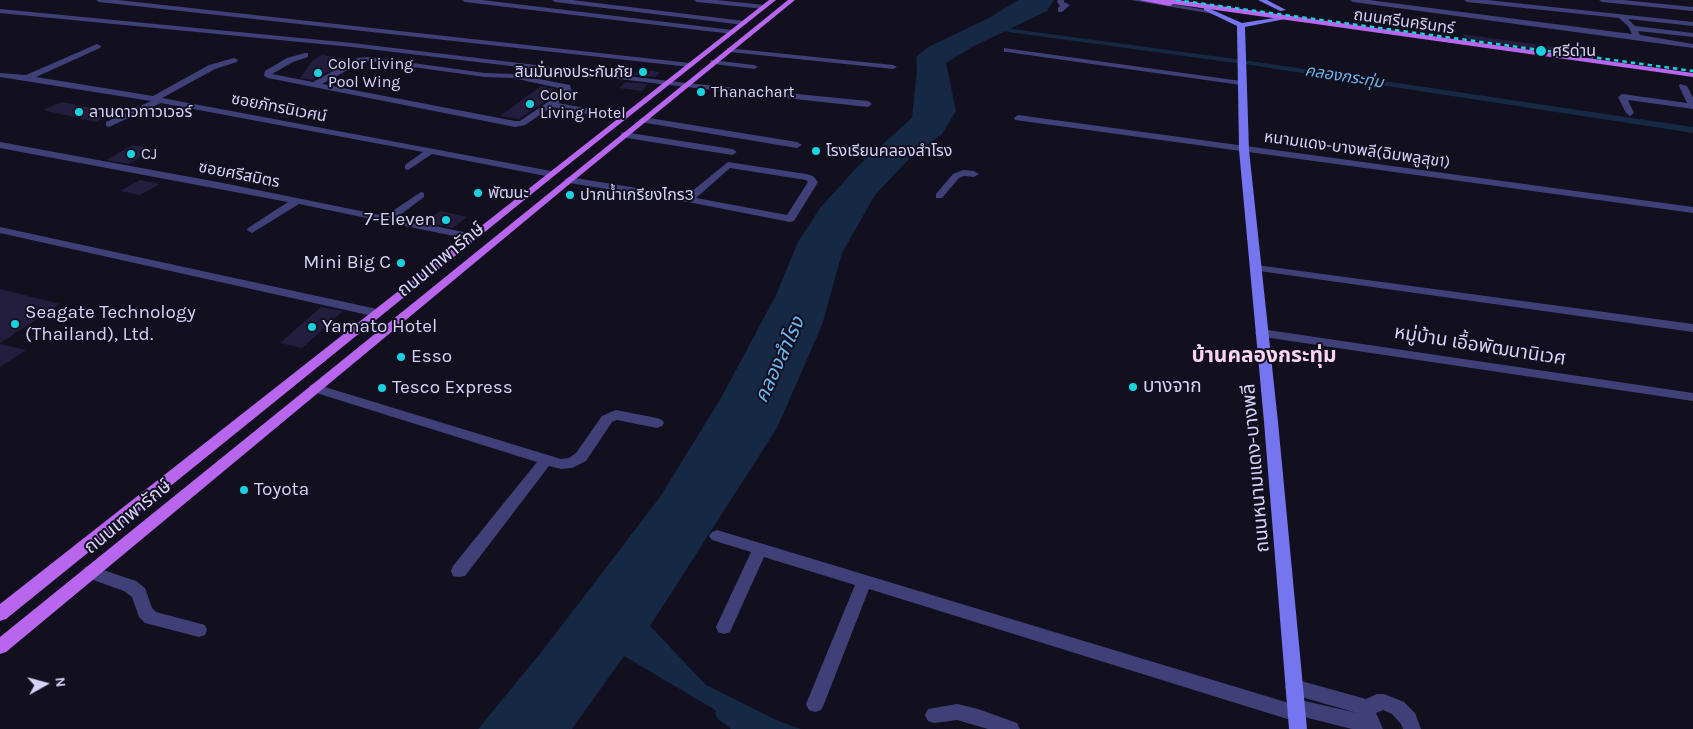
<!DOCTYPE html>
<meta charset="utf-8">
<style>
body{margin:0}
#map{position:relative;width:1693px;height:729px;overflow:hidden;background:#120f1f;font-family:Karla,sans-serif}
canvas{display:block}
.north{position:absolute;left:20px;top:659px;width:50px;height:50px;-webkit-text-stroke:4px #120f1f;paint-order:stroke;rotate:83deg;font-size:14px;font-weight:700;line-height:20px;text-align:center;color:#d6d3fa}
.north::after{content:'';display:block;margin:auto;width:18px;height:22px;background:#d6d3fa;clip-path:polygon(50% 0,100% 100%,50% 72%,0 100%)}
</style>
<div id="map">
<canvas width="1693" height="729"></canvas>
<div class="north">N</div>
</div>
<script>
const context = document.querySelector('canvas').getContext('2d');
context.lineJoin = 'round';
function fillPath(path, color) { context.fillStyle = color; context.fill(path, 'evenodd'); }
const shape = rows => new Path2D(rows.map(r => 'M' + r).join(''));
function trace(path, color, width, dash) { context.strokeStyle = color; context.lineWidth = width; context.lineCap = dash ? 'butt' : 'round'; context.setLineDash(dash || []); context.stroke(path); }
function write(font, color, halo, rows, align = 'center') {
  context.font = font + ' Karla,"Noto Sans Thai",sans-serif'; context.lineWidth = 4; context.setLineDash([]); context.textBaseline = 'middle'; context.strokeStyle = halo; context.fillStyle = color; for (const [text, x, y, turn = 0] of rows) {
    context.save(); context.translate(x, y); context.rotate((+turn || 0) * Math.PI / 180); context.textAlign = isNaN(turn) ? turn : align; if (halo) context.strokeText(text, 0, 0); context.fillText(text, 0, 0); context.restore();
  }
}
const water = shape([
 [1018,0,1054,0,1047,11,972,47,946,63,956,111,942,134,909,159,875,195,842,253,822,325,777,428,650,626,706,685,776,720,801,729,752,729,737,723,624,656,572,729,478,729,543,650,660,497,721,398,776,295,798,242,820,208,857,167,912,118,917,69,916,57,928,47,989,18]
]);
const canal = shape([
 [991,26,1250,61,1693,127,1693,133,1250,65,994,30,991,30,991,26],
 [724,705,752,723,755,729,731,729,718,719,715,713,718,707,724,705]
]);
const building = shape([
 [1462,34,1590,52,1596,57,1467,39],
 [322,55,350,60,313,80,300,78,313,60],
 [639,69,660,72,655,77,633,75],
 [626,82,648,84,642,91,619,88],
 [541,86,561,91,519,119,500,116],
 [62,102,115,113,96,122,43,110],
 [133,145,155,149,129,164,106,160],
 [140,180,160,184,140,195,120,191],
 [440,211,467,217,453,228,425,222],
 [0,289,60,304,0,343],
 [321,307,343,311,302,348,280,343],
 [0,344,26,350,0,367]
]);
const street = shape([
 [96,0,118,0,690,63,694,65,690,67,99,2,96,0],
 [462,0,482,0,732,30,736,32,732,34,465,2,462,0],
 [552,0,572,0,744,21,748,23,744,25,555,2,552,0],
 [694,0,717,0,764,5,767,7,764,9,697,2,694,0],
 [1058,0,1064,0,1064,2,1070,5,1062,12,1058,12,1058,8,1060,6,1057,2,1058,0],
 [1131,0,1148,0,1218,12,1214,14,1131,0],
 [1350,0,1369,0,1632,34,1628,26,1619,18,1467,2,1464,0,1487,0,1693,22,1693,26,1628,19,1635,26,1693,33,1693,37,1638,31,1640,35,1693,44,1693,48,1353,2,1350,0],
 [1599,0,1623,0,1693,7,1693,11,1602,2,1599,0],
 [0,9,352,43,686,83,868,101,872,104,868,107,686,87,352,47,0,13,0,9],
 [97,44,101,46,100,48,36,77,153,96,209,65,234,58,238,60,237,62,215,69,162,98,551,171,556,174,551,177,432,154,408,170,405,169,405,165,423,152,161,103,109,127,106,126,106,122,151,101,0,77,0,73,26,75,97,44],
 [727,48,893,65,897,67,893,69,730,52,727,52,727,48],
 [1004,48,1241,81,1245,83,1241,85,1007,52,1004,52,1004,48],
 [305,53,308,53,308,57,293,62,272,74,313,82,357,58,369,57,485,73,513,74,570,85,572,92,558,103,623,115,627,118,623,121,552,107,525,125,515,127,268,78,264,76,265,71,287,58,305,53],
 [369,61,485,77,513,78,563,89,564,91,520,121,515,121,322,84,362,62,369,61],
 [711,60,754,65,758,67,754,69,714,64,710,62,711,60],
 [1680,84,1687,86,1693,98,1693,109,1628,100,1634,113,1630,116,1626,113,1618,97,1622,94,1687,103,1679,86,1680,84],
 [1018,115,1693,207,1693,213,1015,120,1014,118,1018,115],
 [643,117,797,142,802,145,797,148,640,122,639,120,643,117],
 [624,132,732,149,737,152,732,155,621,137,621,133,624,132],
 [0,142,223,183,385,216,421,192,424,193,424,197,396,218,473,234,478,237,473,240,299,204,252,233,247,230,248,228,288,202,0,148,0,142],
 [728,162,806,174,813,176,818,182,794,221,790,222,688,202,569,183,564,180,569,177,686,196,728,162],
 [730,168,806,180,808,182,787,215,696,198,730,168],
 [963,170,974,171,979,174,974,177,964,176,959,178,942,198,936,198,936,194,953,174,963,170],
 [0,227,377,309,383,313,377,317,0,233,0,227],
 [1256,265,1693,324,1693,332,1252,270,1250,268,1252,266,1256,265],
 [1261,329,1693,393,1693,401,1257,336,1255,333,1261,329],
 [315,384,561,459,569,458,576,453,602,416,611,412,616,410,657,418,662,420,664,423,662,426,657,428,617,420,612,422,586,461,572,468,561,469,549,466,465,576,459,577,453,576,451,571,453,566,537,462,310,391,309,388,310,385,315,384],
 [717,530,1289,703,1296,699,1357,713,1288,693,1285,687,1288,681,1294,679,1366,699,1377,694,1384,694,1404,702,1415,713,1421,729,1403,729,1401,724,1392,714,1383,710,1376,713,1383,729,1352,729,1304,717,1303,720,1297,722,869,589,824,704,821,710,815,712,809,710,806,704,855,585,764,557,730,632,724,634,718,632,716,627,751,552,712,540,709,536,712,532,717,530],
 [91,566,136,581,145,588,152,608,156,612,205,625,207,630,205,635,199,637,145,623,139,617,132,597,124,591,85,577,83,572,85,567,91,566],
 [957,704,978,709,1017,723,1020,729,988,729,957,720,934,723,928,721,925,715,928,709,957,704]
]);
const secondary = shape([
 [1258,0,1267,0,1286,10,1280,11,1258,0],
 [1204,8,1208,8,1242,23,1281,17,1285,19,1245,27,1249,150,1278,422,1307,729,1289,729,1264,422,1239,150,1237,26,1204,10,1204,8]
]);
const primary = shape([
 [769,0,776,0,554,176,6,619,0,621,0,604,769,0],
 [788,0,795,0,572,182,6,652,0,654,0,637,788,0],
 [1139,0,1178,0,1693,73,1693,77,1173,4,1170,6,1139,0]
]);
const rail = shape([
 [1176,0,1693,71]
]);
const markers = [
 [1541,51,6,"#1ad1df"],
 [643,72,5,"#1ad1df"],
 [318,73,5,"#1ad1df"],
 [701,92,5,"#1ad1df"],
 [530,104,5,"#1ad1df"],
 [79,112,5,"#1ad1df"],
 [816,151,5,"#1ad1df"],
 [131,154,5,"#1ad1df"],
 [478,193,5,"#1ad1df"],
 [570,195,5,"#1ad1df"],
 [446,220,5,"#1ad1df"],
 [401,263,5,"#1ad1df"],
 [15,324,5,"#1ad1df"],
 [312,327,5,"#1ad1df"],
 [401,357,5,"#1ad1df"],
 [1133,387,5,"#1ad1df"],
 [382,388,5,"#1ad1df"],
 [244,490,5,"#1ad1df"]
];
const farStreetnames = [
 ["ถนนศรีนครินทร์",1404,22,8],
 ["ซอยภัทรนิเวศน์",279,108,11],
 ["หนามแดง-บางพลี(ฉิมพลูสุข1)",1357,150,8],
 ["ซอยศรีสมิตร",239,175,11]
];
const farPoinames = [
 ["ศรีด่าน",1552,51],
 ["Color Living",328,64],
 ["Pool Wing",328,82],
 ["สินมั่นคงประกันภัย",633,72,"right"],
 ["Thanachart",711,92],
 ["Color",540,95],
 ["Living Hotel",540,113],
 ["ลานดาวทาวเวอร์",89,112],
 ["โรงเรียนคลองสำโรง",826,151],
 ["CJ",141,154],
 ["พัฒนะ",488,193],
 ["ปากน้ำเกรียงไกร3",580,195]
];
const farWaternames = [
 ["คลองกระทุ่ม",1344,77,9]
];
const poiNames = [
 ["7-Eleven",436,220,"right"],
 ["Mini Big C",391,263,"right"],
 ["Seagate Technology",25,313],
 ["(Thailand), Ltd.",25,335],
 ["Yamato Hotel",322,327],
 ["Esso",411,357],
 ["บางจาก",1143,387],
 ["Tesco Express",392,388],
 ["Toyota",254,490]
];
const streetNames = [
 ["ถนนเทพารักษ์",441,260,-39],
 ["หมู่บ้าน เอื้อพัฒนานิเวศ",1480,346,9],
 ["ถนนหนามแดง-บางพลี",1256,468,-95],
 ["ถนนเทพารักษ์",128,517,-39]
];
const waterNames = [
 ["คลองสำโรง",780,360,-65]
];
const quarterNames = [
 ["บ้านคลองกระทุ่ม",1264,356]
];
fillPath(water, '#152844');
fillPath(canal, '#152844');
fillPath(building, '#231e3e');
fillPath(street, '#404079');
fillPath(secondary, '#7575ef');
fillPath(primary, '#b766ed');
trace(rail, '#1ad1df', 2.5, [4.5, 4]);
for (const [x, y, r, color] of markers) { const dot = new Path2D(); dot.arc(x, y, r, 0, 2 * Math.PI); context.fillStyle = color; context.fill(dot); trace(dot, '#120f1f', 2); }
write('16px', '#d6d3fa', '#120f1f', farStreetnames);
write('16px', '#d6d3fa', '#120f1f', farPoinames, 'left');
write('italic 16px', '#6db6ee', '#120f1f', farWaternames);
write('19px', '#d6d3fa', '#120f1f', poiNames, 'left');
write('19px', '#d6d3fa', '#120f1f', streetNames);
write('italic 20px', '#6db6ee', '#120f1f', waterNames);
write('bold 21px', '#fad5ed', '#120f1f', quarterNames);
</script>
